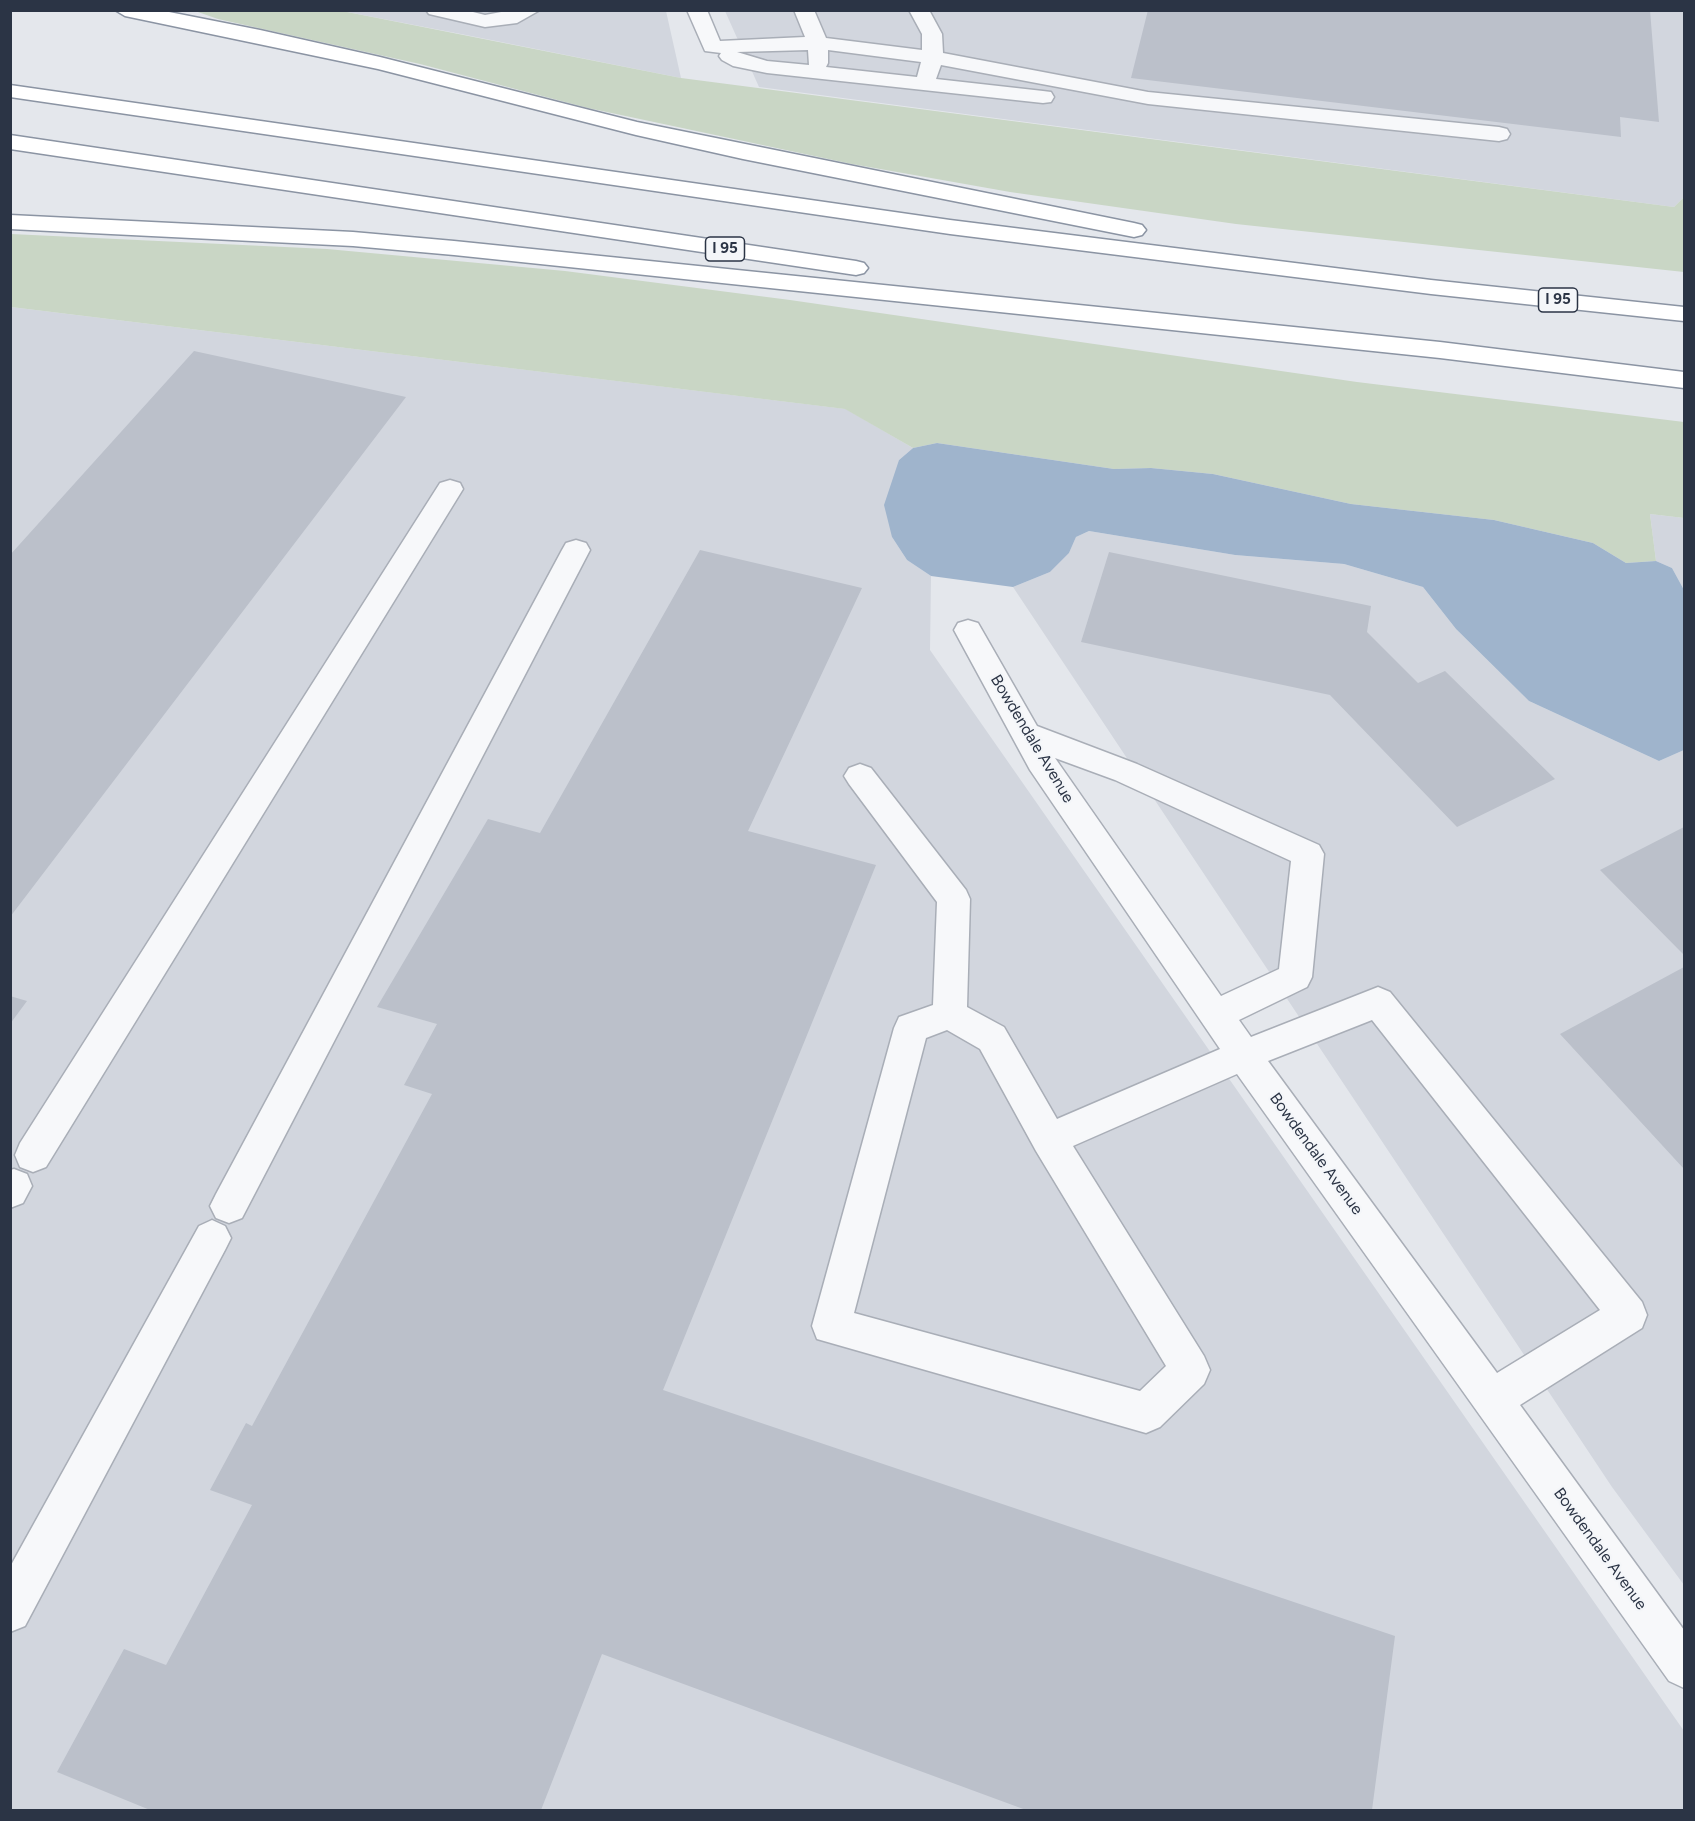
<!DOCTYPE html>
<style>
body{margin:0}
#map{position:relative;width:1695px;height:1821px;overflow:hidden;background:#e4e7ec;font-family:Figtree,sans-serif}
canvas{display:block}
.frame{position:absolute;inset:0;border:12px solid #2b3445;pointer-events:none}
</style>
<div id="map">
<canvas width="1695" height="1821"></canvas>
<div class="frame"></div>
</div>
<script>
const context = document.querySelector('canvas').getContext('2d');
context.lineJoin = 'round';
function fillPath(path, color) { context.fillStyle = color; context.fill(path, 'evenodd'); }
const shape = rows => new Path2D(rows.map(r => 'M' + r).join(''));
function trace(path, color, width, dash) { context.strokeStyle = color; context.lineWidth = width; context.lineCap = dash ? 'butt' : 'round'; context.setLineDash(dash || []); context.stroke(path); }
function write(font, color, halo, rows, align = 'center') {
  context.font = font + ' Figtree,sans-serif'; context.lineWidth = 4.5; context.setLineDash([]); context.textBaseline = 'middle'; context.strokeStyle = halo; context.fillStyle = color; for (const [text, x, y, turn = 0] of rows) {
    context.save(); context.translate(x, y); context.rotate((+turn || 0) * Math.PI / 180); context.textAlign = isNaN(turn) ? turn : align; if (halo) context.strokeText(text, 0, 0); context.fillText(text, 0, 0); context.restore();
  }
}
const built = shape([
 [342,11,666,11,681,78,466,35],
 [725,11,1684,11,1684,197,1674,207,759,87],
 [11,307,846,409,913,448,899,460,892,537,907,560,931,576,930,650,1684,1731,1684,1810,11,1810],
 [1650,514,1684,518,1684,590,1672,568,1656,561],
 [1089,531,1235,555,1344,564,1423,587,1456,629,1529,701,1659,761,1684,750,1684,1585,1612,1487,1013,587,1050,572,1069,553,1076,537]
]);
const green = shape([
 [195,11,342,11,681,78,1674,207,1684,197,1684,272,1236,224,1010,192,852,164,588,108,420,64,218,19],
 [11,234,327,249,565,271,790,300,1357,382,1684,422,1684,518,1650,514,1656,561,1626,563,1593,543,1494,520,1351,504,1213,474,1151,468,1114,469,937,443,913,448,845,409,11,307]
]);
const water = shape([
 [937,443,1114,469,1151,468,1213,474,1351,504,1494,520,1593,543,1626,563,1656,561,1672,568,1684,590,1684,750,1659,761,1529,701,1456,629,1423,587,1344,564,1235,555,1089,531,1076,537,1069,553,1050,572,1013,587,931,576,907,560,892,537,884,505,899,460,913,448]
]);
const building = shape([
 [1148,10,1650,10,1659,122,1620,117,1621,137,1131,78],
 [194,351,406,397,10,917,10,555],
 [700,550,862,588,748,831,876,865,663,1390,1395,1636,1372,1810,1026,1810,602,1654,541,1810,150,1810,57,1772,124,1649,166,1665,252,1505,210,1490,246,1423,252,1426,432,1094,404,1085,437,1024,377,1007,488,819,540,833],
 [1109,552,1371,606,1367,632,1418,683,1445,671,1555,779,1457,827,1330,695,1081,642],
 [1684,827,1684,955,1600,870],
 [1684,967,1684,1169,1560,1034],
 [10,996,27,1001,10,1024]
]);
const minor = shape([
 [426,10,465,10,485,15,512,10,540,10,517,23,485,27,429,14,426,10],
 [687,10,707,10,720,41,805,37,794,10,814,10,826,38,922,50,922,34,909,10,929,10,942,34,943,53,1148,92,1499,127,1507,129,1510,134,1507,139,1499,141,1148,104,941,65,936,79,1043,91,1051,92,1054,97,1051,102,1043,103,767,73,733,66,722,60,719,56,721,53,705,51,687,10],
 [808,50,809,65,767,61,737,52,808,50],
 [828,50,921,62,917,77,826,67,828,63,828,50],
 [450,480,460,483,463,489,46,1167,33,1172,20,1167,15,1155,20,1143,440,483,450,480],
 [576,540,586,543,590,550,242,1218,229,1223,216,1218,210,1206,216,1194,562,550,566,543,576,540],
 [968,620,978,623,1037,726,1137,764,1319,845,1324,854,1312,977,1307,987,1239,1020,1251,1037,1378,987,1390,992,1642,1302,1647,1315,1642,1328,1520,1405,1684,1630,1684,1688,1669,1681,1237,1074,1073,1146,1204,1356,1210,1370,1204,1384,1160,1427,1146,1433,817,1339,812,1326,894,1028,899,1017,933,1005,937,902,849,784,844,776,849,768,860,764,871,768,966,890,970,899,967,1007,1004,1027,1057,1119,1220,1049,1030,770,954,630,958,623,968,620],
 [1055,758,1115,780,1291,861,1279,969,1221,996,1055,758],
 [1372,1020,1600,1310,1497,1373,1268,1061,1372,1020],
 [947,1030,980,1049,1036,1151,1166,1366,1140,1391,854,1313,926,1038,947,1030],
 [14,1169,27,1174,32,1186,23,1203,10,1208,10,1170,14,1169],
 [212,1220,225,1226,231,1238,225,1250,25,1626,10,1632,10,1567,199,1226,212,1220]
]);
const highway = shape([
 [115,10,159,10,260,30,380,57,637,122,1134,223,1142,225,1146,230,1142,235,1134,237,743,159,636,135,378,69,125,16,115,10],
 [10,85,950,220,1431,280,1684,307,1684,321,1431,294,950,234,10,97,10,85],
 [10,135,856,261,864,263,868,268,864,273,856,275,10,149,10,135],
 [10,215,353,232,454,241,1440,342,1684,372,1684,388,1440,358,454,255,353,246,10,229,10,215]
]);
const shields = [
 [725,249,39],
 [1558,300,39]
];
const shieldNames = [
 ["I 95",725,249],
 ["I 95",1558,300]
];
const streetNames = [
 ["Bowdendale Avenue",1032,739,59],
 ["Bowdendale Avenue",1316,1154,54],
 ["Bowdendale Avenue",1600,1549,54]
];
fillPath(built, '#d2d6de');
fillPath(green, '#c9d6c5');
fillPath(water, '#9fb4cc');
fillPath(building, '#bbc0ca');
trace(minor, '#a9aeb7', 3);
trace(highway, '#8b94a3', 3);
fillPath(minor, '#f7f8fa');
fillPath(highway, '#fff');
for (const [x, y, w] of shields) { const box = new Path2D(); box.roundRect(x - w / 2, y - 12, w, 24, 4.5); context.fillStyle = '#f4f6f9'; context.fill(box); trace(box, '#2b3445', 1.5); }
write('bold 15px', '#2b3445', null, shieldNames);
write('16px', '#2b3445', '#f4f6f9', streetNames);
</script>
